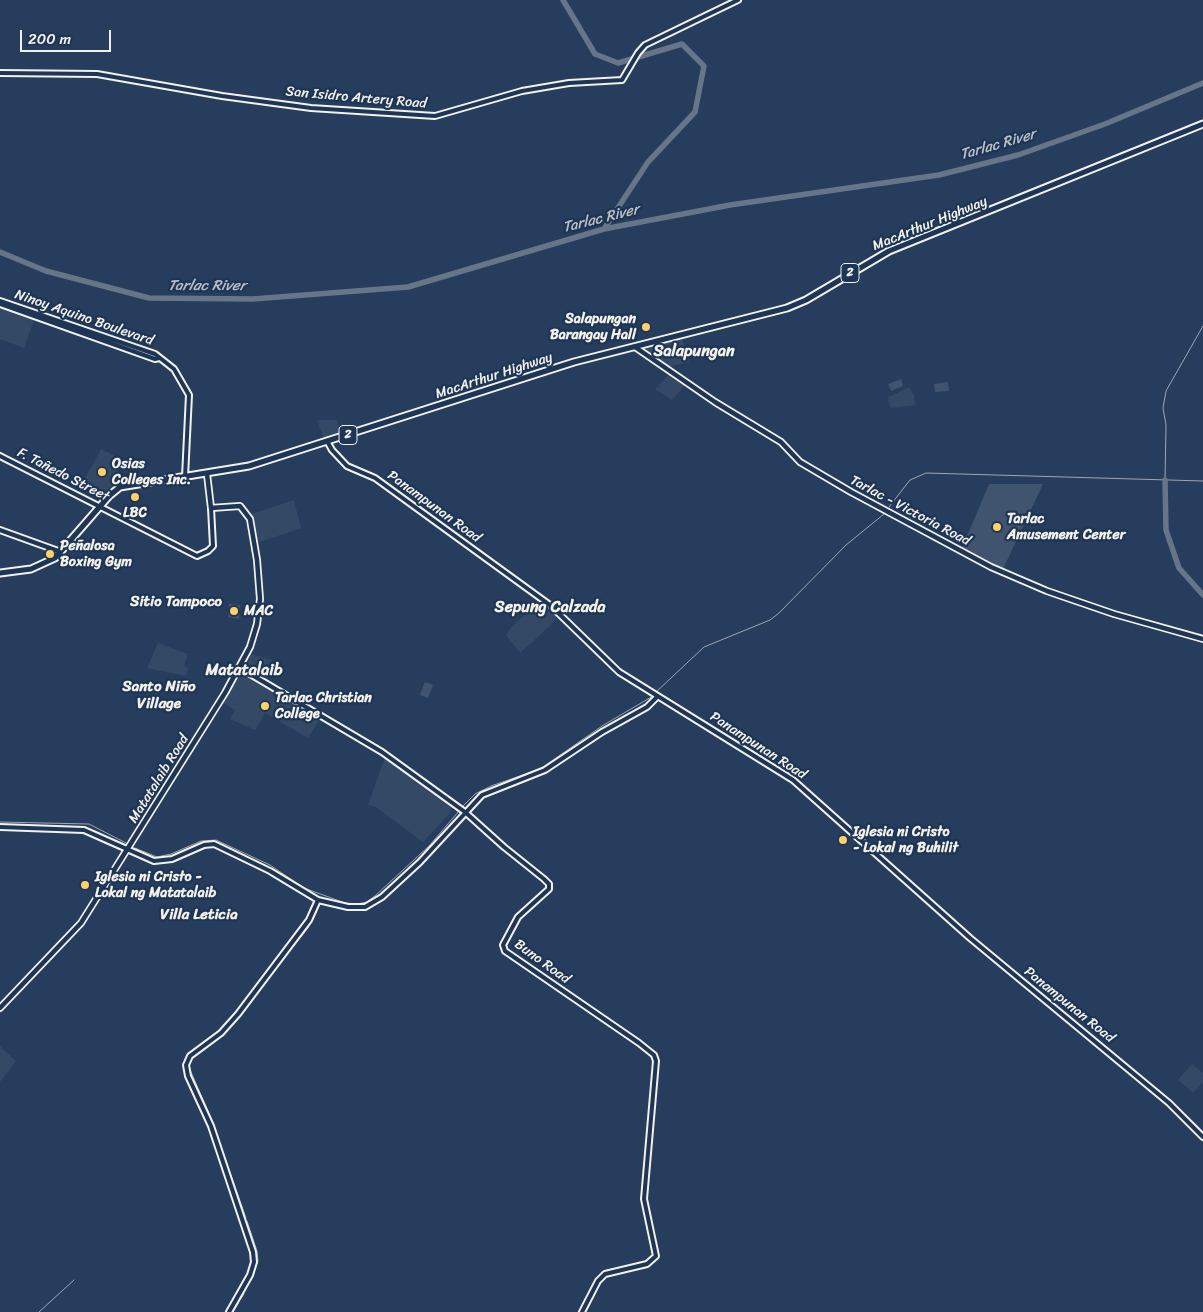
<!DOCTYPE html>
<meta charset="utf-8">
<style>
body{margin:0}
#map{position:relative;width:1203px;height:1312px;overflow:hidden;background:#263d5d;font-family:Sriracha,sans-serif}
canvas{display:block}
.scale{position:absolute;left:20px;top:30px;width:91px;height:22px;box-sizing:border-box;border:2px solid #f4f1e8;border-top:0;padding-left:6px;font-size:15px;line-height:18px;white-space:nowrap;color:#f4f1e8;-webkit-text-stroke:4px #1d3557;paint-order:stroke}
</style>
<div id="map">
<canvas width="1203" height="1312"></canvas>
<div class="scale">200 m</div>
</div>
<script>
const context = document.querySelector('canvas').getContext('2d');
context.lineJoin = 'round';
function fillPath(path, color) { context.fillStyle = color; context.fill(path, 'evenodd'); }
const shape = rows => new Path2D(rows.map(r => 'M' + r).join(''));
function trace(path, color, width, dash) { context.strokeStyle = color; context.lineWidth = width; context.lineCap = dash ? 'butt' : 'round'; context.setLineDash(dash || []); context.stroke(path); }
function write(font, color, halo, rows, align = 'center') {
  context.font = font + ' Sriracha,sans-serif'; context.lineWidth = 4.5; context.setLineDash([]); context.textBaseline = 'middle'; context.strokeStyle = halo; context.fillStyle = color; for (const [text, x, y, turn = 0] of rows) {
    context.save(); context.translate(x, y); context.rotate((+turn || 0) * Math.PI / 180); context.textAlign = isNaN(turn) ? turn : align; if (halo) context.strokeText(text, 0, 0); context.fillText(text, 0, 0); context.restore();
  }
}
const built = shape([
 [0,308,34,320,24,348,0,339],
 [682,338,689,362,669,367,647,352,645,348],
 [549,353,555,364,544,368,540,355],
 [669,374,685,385,672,400,655,389],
 [909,387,914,395,915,405,891,408,887,398],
 [317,420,337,420,340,434,324,440],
 [101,449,121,459,113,485,99,499,79,489],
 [294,500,301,528,257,543,251,514],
 [541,601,557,616,551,625,520,653,506,635,513,625],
 [158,643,188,654,184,666,188,668,186,676,147,668],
 [251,654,272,660,265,681,244,670],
 [242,672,321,717,308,738,265,713,255,730,230,719,235,710,222,702],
 [385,757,453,805,449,814,423,842,376,807,368,805],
 [0,1046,16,1061,0,1082],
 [1192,1064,1203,1073,1203,1082,1193,1093,1178,1080]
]);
const green = shape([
 [901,379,903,386,891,391,888,384],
 [948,382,949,391,935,392,934,384],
 [989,484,1043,484,1003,569,962,548],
 [229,604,240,605,239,619,228,617],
 [425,682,433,685,428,698,420,695]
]);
const stream = shape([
 [1165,480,1166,425,1163,408,1166,391,1203,326],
 [889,507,910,480,926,473,1203,481],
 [655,693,704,647,770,620,779,613,846,545,884,514],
 [462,807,475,794,491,786,540,769,602,726,653,696],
 [0,822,89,824,128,844],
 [135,848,157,857,171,854,201,841,216,840,270,865,304,888,345,903,357,904,367,902,376,895,429,846,459,811],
 [250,1001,308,928,320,903],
 [238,1016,227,1031,194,1056,188,1065,211,1118,246,1218],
 [245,1291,258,1261,257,1251,247,1221],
 [240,1300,244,1294],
 [39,1312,74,1280],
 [233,1312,239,1302]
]);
const river = shape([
 [563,0,595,54,618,63,682,44,704,66,695,112,648,162,604,229],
 [0,252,46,271,149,298,253,299,408,287,604,229,730,205,939,175,1018,155,1105,124,1203,83],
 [1165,480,1166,530,1179,568,1203,595]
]);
const secondary = shape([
 [0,73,97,74,222,96,311,108,435,116,522,91,569,83,622,80,638,53,645,45,738,0],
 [0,301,155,354,174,369,189,395,185,477],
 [0,304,155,359,159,358],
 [327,441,332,450,347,466,375,478,550,605,619,672,793,780,970,938,1169,1103,1203,1137],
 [0,456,197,556,208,551,213,546,211,508],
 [0,530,61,552],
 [240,668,382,752,465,812,504,847,544,879,549,884,549,889,518,917,503,945,505,951,639,1043,654,1055,656,1061,644,1199,656,1256,647,1264,605,1274,598,1281,582,1312],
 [0,827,84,830,154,861,172,859,204,845,214,844,270,871,318,900,348,907,365,907,382,897,420,862,482,795,545,770,602,732,647,707,657,697],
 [229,1312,250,1275,254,1262,253,1252,211,1126,188,1076,186,1065,190,1056,221,1033,238,1014,309,920,318,900]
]);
const primary = shape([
 [635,347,715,402,781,442,800,462,851,492,991,567,1047,591,1114,614,1203,639],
 [0,1008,81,923,225,693,250,647,257,624,260,599,257,560,250,519,240,506,211,508,207,474]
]);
const highway = shape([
 [0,573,31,569,55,558,109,496,120,487,249,466,574,362,787,308,806,300,889,251,1203,124]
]);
const markers = [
 [646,327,5,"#ffd166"],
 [102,472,5,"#ffd166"],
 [135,497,5,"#ffd166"],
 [997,527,5,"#ffd166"],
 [50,554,5,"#ffd166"],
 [234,611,5,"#ffd166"],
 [265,706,5,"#ffd166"],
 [843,840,5,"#ffd166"],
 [85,885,5,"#ffd166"]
];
const shields = [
 [850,273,18],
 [348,435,18]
];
const shieldNames = [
 ["2",850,273],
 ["2",348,435]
];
const streetNames = [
 ["San Isidro Artery Road",356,98,5],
 ["MacArthur Highway",930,224,-22],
 ["Ninoy Aquino Boulevard",84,318,19],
 ["MacArthur Highway",494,376,-18],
 ["F. Tañedo Street",63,475,27],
 ["Panampunan Road",434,507,36],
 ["Tarlac - Victoria Road",910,511,28],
 ["Panampunan Road",758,746,33],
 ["Matatalaib Road",159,779,-58],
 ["Buno Road",542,962,36],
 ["Panampunan Road",1069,1005,39]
];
const poiNames = [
 ["Salapungan",636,319,"right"],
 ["Barangay Hall",636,335,"right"],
 ["Osias",112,464],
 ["Colleges Inc.",112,480],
 ["LBC",135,513,"center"],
 ["Tarlac",1007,519],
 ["Amusement Center",1007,535],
 ["Peñalosa",60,546],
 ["Boxing Gym",60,562],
 ["MAC",244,611],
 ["Tarlac Christian",275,698],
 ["College",275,714],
 ["Iglesia ni Cristo",853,832],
 ["- Lokal ng Buhilit",853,848],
 ["Iglesia ni Cristo -",95,877],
 ["Lokal ng Matatalaib",95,893]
];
const waterNames = [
 ["Tarlac River",998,145,-16],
 ["Tarlac River",601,219,-14],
 ["Tarlac River",207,286]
];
const neighbourhoodNames = [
 ["Sitio Tampoco",176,602],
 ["Santo Niño",159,687],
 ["Village",159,704],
 ["Villa Leticia",199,915]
];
const quarterNames = [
 ["Salapungan",694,352],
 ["Sepung Calzada",550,608],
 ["Matatalaib",244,671]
];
fillPath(built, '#334966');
fillPath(green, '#40546f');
trace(stream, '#9fa7ae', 1);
trace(river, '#677588', 5.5);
trace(secondary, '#f4f1e8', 8);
trace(primary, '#f4f1e8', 8);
trace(highway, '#f4f1e8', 9);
trace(secondary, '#1d3557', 4);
trace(primary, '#1d3557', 4.5);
trace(highway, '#1d3557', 5);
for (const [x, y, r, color] of markers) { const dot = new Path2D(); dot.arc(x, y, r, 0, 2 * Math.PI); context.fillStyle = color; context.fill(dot); trace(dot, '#1d3557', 2); }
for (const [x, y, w] of shields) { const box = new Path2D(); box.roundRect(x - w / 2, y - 9.5, w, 19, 4); context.fillStyle = '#1d3557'; context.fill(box); trace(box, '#f4f1e8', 1); }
write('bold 12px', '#f4f1e8', null, shieldNames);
write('14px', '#f4f1e8', '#1d3557', streetNames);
write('bold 14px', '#f4f1e8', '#1d3557', poiNames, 'left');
write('italic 15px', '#bcbfc2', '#1d3557', waterNames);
write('bold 15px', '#f4f1e8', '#1d3557', neighbourhoodNames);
write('bold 16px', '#f4f1e8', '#1d3557', quarterNames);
</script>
